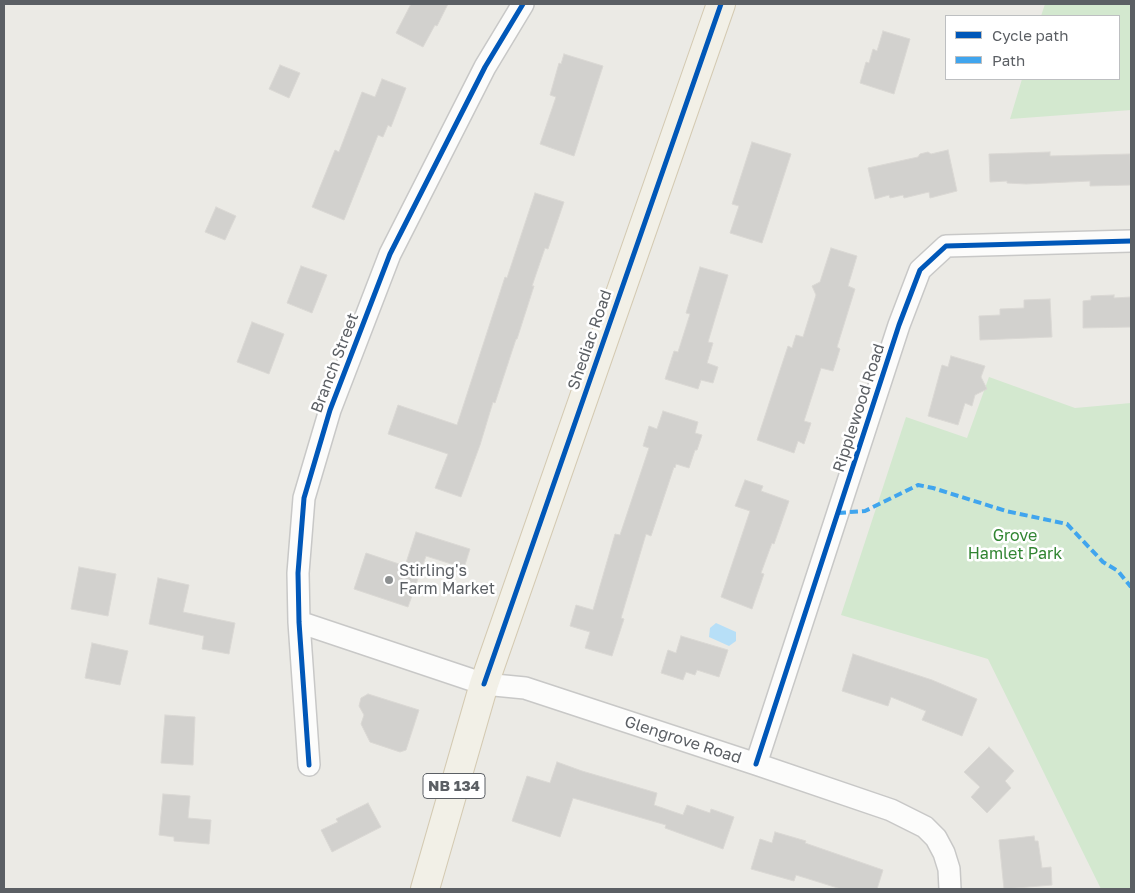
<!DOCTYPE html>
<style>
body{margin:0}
#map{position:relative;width:1135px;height:893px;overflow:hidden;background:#ebeae5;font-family:"Golos Text",sans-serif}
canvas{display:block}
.frame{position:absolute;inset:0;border:5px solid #5b5f64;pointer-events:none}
.legend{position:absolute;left:945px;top:15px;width:175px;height:65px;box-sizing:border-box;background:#fff;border:1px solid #bdbfc1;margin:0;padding:6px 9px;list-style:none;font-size:15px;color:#5b5f64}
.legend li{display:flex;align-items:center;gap:10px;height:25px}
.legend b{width:25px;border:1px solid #bdbfc1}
</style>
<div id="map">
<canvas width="1135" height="893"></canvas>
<div class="frame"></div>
<ul class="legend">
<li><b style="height:6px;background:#0057b8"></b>Cycle path</li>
<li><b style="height:6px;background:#40a5ee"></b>Path</li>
</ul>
</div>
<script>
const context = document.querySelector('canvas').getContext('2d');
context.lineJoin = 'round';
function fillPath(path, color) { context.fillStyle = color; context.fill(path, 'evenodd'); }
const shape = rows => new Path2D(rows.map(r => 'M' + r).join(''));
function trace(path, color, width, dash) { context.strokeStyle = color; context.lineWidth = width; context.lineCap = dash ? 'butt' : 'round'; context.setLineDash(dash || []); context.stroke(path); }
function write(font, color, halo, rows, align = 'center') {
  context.font = font + ' "Golos Text",sans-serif'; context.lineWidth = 5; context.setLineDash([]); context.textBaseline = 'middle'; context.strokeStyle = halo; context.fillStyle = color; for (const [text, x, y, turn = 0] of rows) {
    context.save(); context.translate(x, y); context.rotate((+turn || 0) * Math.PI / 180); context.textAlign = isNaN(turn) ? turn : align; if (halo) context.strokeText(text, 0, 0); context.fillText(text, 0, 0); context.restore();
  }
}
const green = shape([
 [1045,4,1131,4,1131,110,1010,119,1022,79,1119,79,1119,16,1041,16],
 [989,377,1075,408,1131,403,1131,889,1101,889,988,659,841,615,906,417,967,438]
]);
const water = shape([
 [716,623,736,632,736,641,729,646,709,637,710,628]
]);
const building = shape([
 [411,4,448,4,437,26,435,25,423,47,396,33,411,4],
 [883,31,910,39,894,94,860,83,866,62,869,63,873,49,877,51,883,31],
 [564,54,603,66,574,156,540,144,556,97,550,95,559,63,561,64,564,54],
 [280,65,300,73,289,98,269,89,280,65],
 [382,79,406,88,391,127,388,125,383,137,378,135,344,220,312,207,335,150,339,152,362,92,375,97,382,79],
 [752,142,791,154,762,243,730,233,739,206,732,204,752,142],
 [948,150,957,191,930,198,929,192,904,198,903,195,890,198,889,195,875,199,868,168,918,157,920,154,928,152,931,154,948,150],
 [1050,152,1050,156,1130,154,1131,185,1090,186,1090,181,1026,184,1007,183,1007,181,990,182,989,154,1050,152],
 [535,193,564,202,548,249,545,248,532,286,534,286,517,339,516,339,495,403,493,402,480,445,461,497,435,488,448,454,388,434,398,405,457,425,505,277,507,278,535,193],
 [216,207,236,216,225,240,205,232,216,207],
 [831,248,857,256,848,286,855,289,837,347,840,349,833,371,821,368,804,421,811,423,804,444,798,441,794,453,757,440,788,346,792,348,796,335,803,337,816,295,812,286,820,282,831,248],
 [301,266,327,275,312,313,287,303,301,266],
 [700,267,728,275,708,342,713,343,707,363,718,367,713,383,701,380,698,389,665,379,674,351,678,352,690,314,686,313,700,267],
 [1114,295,1114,298,1131,297,1131,327,1083,328,1083,301,1091,300,1091,296,1114,295],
 [1050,299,1052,337,980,340,979,316,1000,315,1000,309,1024,308,1024,300,1050,299],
 [252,322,284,334,269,374,237,362,252,322],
 [951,356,985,366,981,377,987,389,975,395,972,406,965,403,958,425,928,416,942,365,948,367,951,356],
 [663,411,698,422,695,433,702,435,697,450,695,450,689,468,676,464,675,468,674,467,651,536,646,534,621,618,624,619,612,656,585,648,590,632,570,626,576,605,593,610,615,534,620,535,649,448,643,446,649,426,657,429,663,411],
 [745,480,763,486,761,491,789,501,774,544,772,543,761,573,764,574,752,609,721,597,750,511,735,506,745,480],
 [416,532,470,549,464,568,426,556,408,607,354,589,366,553,405,566,416,532],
 [79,567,116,574,108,616,71,609,79,567],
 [158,578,189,585,183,612,235,623,229,654,202,649,204,636,149,624,158,578],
 [681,636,728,650,719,677,697,670,695,675,686,672,683,680,661,673,668,650,676,653,681,636],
 [92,643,128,651,120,685,85,678,92,643],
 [853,654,932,680,977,699,962,736,922,720,926,711,891,697,888,706,842,691,853,654],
 [368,694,419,710,406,750,400,752,370,742,361,724,364,715,359,706,361,698,368,694],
 [165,715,195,717,193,765,161,763,165,715],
 [989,747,1014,771,1005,781,1011,788,987,813,971,797,980,787,964,772,989,747],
 [557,762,582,771,657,793,654,805,683,815,687,805,710,813,711,809,734,817,723,849,665,828,666,825,573,798,560,837,512,821,527,776,550,783,557,762],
 [163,794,190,796,188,818,211,820,209,844,174,841,174,837,159,835,163,794],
 [368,803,381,827,332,852,321,830,338,822,336,819,368,803],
 [775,832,806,841,805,843,883,870,877,889,841,889,796,875,794,881,751,869,760,839,772,843,775,832],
 [1034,836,1035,841,1038,841,1042,868,1051,867,1052,885,1004,889,999,840,1034,836]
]);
const minor = shape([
 [299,622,484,684,525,688,756,764,891,810,925,827,936,838,944,853,949,869,950,889],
 [756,764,899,325,920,270,946,246,1131,241],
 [309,765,299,622,298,573,304,498,330,410,390,254,485,67,523,4]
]);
const major = shape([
 [425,889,484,684,721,4]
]);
const quiet = shape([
 [838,513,865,511,918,485,933,488,1006,511,1067,524,1103,562,1118,571,1131,587]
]);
const cycleway = shape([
 [484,684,721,4],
 [756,764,899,325,920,270,946,246,1131,241],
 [309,765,299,622,298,573,304,498,330,410,390,254,485,67,523,4]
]);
const markers = [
 [389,580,5,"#8d9091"]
];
const shields = [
 [454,786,62]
];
const shieldNames = [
 ["NB 134",454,786]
];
const streetNames = [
 ["Shediac Road",590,340,-71],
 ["Branch Street",335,363,-69],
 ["Ripplewood Road",859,408,-72],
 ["Glengrove Road",683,740,18]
];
const parkNames = [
 ["Grove",1015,536],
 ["Hamlet Park",1015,554]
];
const poiNames = [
 ["Stirling's",399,571],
 ["Farm Market",399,589]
];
fillPath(green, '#d3e8cf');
fillPath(water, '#b7dff7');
fillPath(building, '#d2d1ce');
trace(building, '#dad8d4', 1);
trace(minor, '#c8c8c7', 24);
trace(major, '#d4cab2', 30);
trace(minor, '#fcfcfb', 21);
trace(major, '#f2f0e7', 28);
trace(quiet, '#40a5ee', 4, [8, 4]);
trace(cycleway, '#0057b8', 5);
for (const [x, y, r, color] of markers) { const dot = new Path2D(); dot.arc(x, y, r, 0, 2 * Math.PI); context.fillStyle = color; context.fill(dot); trace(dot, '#fff', 2); }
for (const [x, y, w] of shields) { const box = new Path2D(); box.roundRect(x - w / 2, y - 12.5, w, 25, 4); context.fillStyle = '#fff'; context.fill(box); trace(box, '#5b5f64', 1); }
write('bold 15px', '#5b5f64', null, shieldNames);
write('16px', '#5b5f64', '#fff', streetNames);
write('16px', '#318532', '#fff', parkNames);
write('16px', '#5b5f64', '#fff', poiNames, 'left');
</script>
